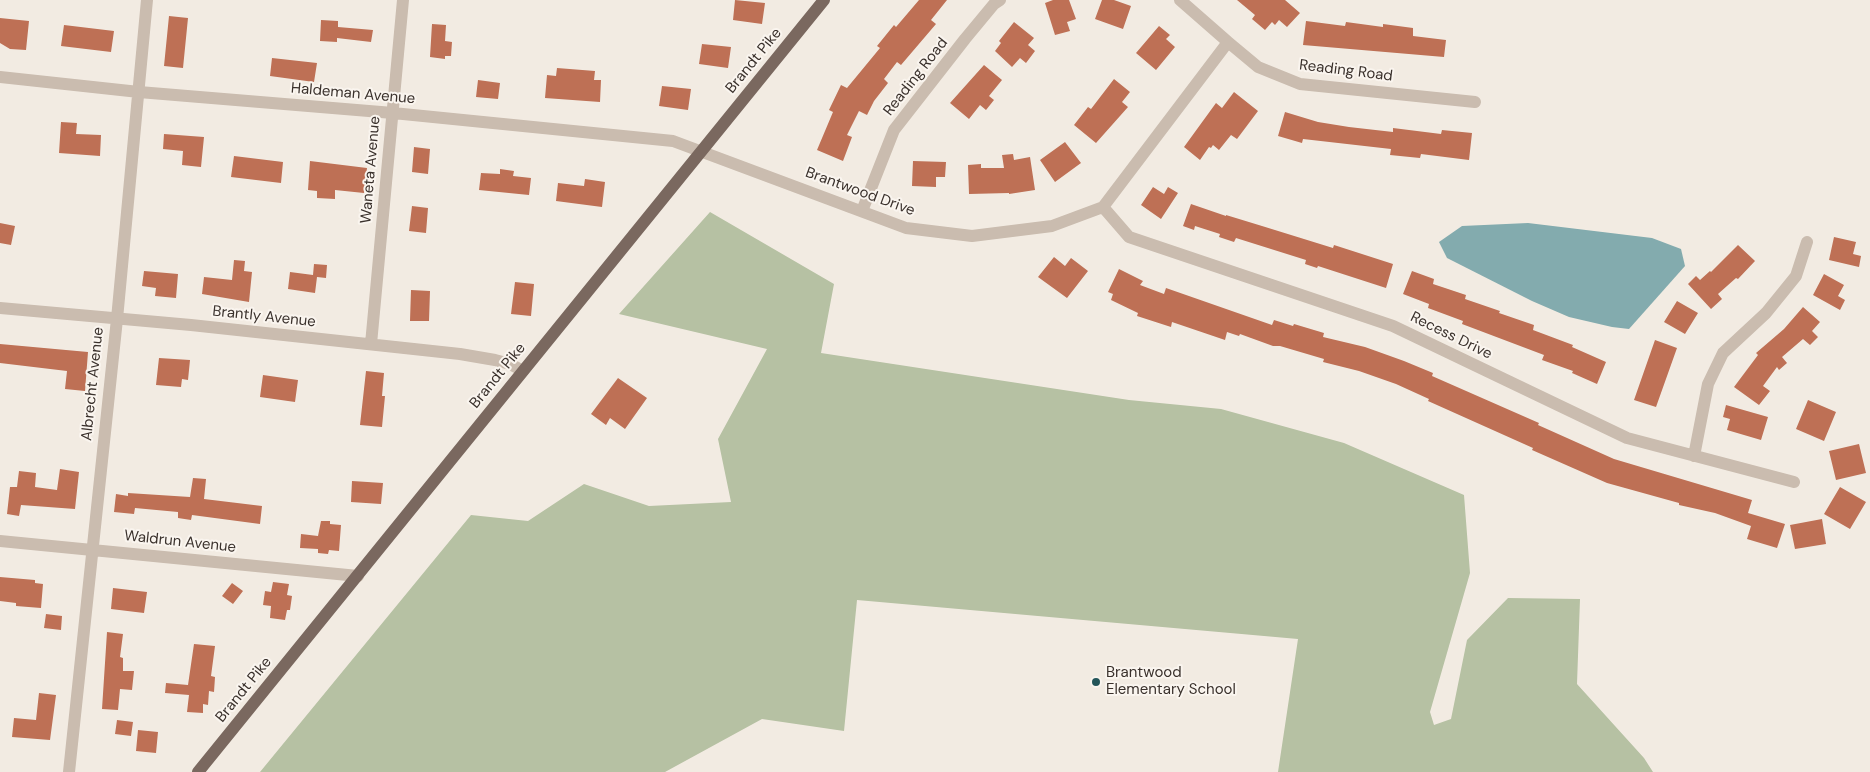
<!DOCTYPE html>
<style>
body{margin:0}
canvas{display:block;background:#f2ebe2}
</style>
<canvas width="1870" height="772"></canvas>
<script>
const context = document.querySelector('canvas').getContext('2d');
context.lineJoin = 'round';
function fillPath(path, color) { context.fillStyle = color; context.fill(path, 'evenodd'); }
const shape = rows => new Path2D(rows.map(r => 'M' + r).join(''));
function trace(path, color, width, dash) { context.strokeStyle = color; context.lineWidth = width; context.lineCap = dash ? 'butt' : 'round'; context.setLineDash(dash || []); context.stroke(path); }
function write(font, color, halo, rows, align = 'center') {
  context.font = font + ' "DM Sans",sans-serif'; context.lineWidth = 4; context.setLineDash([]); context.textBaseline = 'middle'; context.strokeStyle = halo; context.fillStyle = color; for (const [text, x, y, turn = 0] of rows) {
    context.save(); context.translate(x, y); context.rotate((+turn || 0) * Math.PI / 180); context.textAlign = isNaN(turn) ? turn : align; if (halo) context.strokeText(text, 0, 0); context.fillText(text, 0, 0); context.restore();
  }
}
const green = shape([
 [710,212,834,284,821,353,1129,400,1221,409,1344,443,1464,495,1470,573,1430,712,1434,725,1451,719,1467,640,1508,598,1580,599,1577,684,1644,758,1653,772,1278,772,1298,639,857,600,844,731,762,719,665,772,260,772,471,515,528,521,584,484,649,506,731,502,718,439,767,349,619,314]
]);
const water = shape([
 [1528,223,1652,238,1681,249,1685,266,1629,329,1612,327,1569,317,1532,301,1447,258,1439,242,1462,226]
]);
const building = shape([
 [735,0,765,3,762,24,733,20],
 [919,0,947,0,931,20,936,24,901,65,897,62,884,79,888,83,874,101,867,115,859,111,847,135,852,137,843,161,817,150,833,112,829,110,841,85,847,88,880,48,877,46,894,25,896,27],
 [1053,0,1069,0,1076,19,1067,22,1070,31,1055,35,1045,3],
 [1102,0,1114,0,1131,6,1123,29,1095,19],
 [1237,0,1285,0,1300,13,1287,27,1279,20,1275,25,1272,22,1265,30,1252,19,1255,15],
 [169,16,188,18,183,68,164,66],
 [0,18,29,21,26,50,10,49,0,43],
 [321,20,338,21,338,27,373,30,371,42,337,38,337,42,320,41],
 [1306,21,1345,26,1346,22,1383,27,1383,24,1413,28,1413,36,1446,40,1444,57,1303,45],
 [1014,22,1034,38,1028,45,1035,51,1026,63,1020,58,1012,67,995,51,1001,43,999,41],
 [432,24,446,25,445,41,452,42,451,56,445,56,445,59,430,57],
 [64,25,114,31,111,52,61,46],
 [1159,26,1170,35,1166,39,1175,47,1156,70,1136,53],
 [702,44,731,47,728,68,699,64],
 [272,58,317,63,314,82,270,76],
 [984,65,1002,80,989,96,994,100,986,110,980,105,969,119,950,103],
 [557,68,595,71,594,80,601,80,600,102,545,98,547,75,556,76],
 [1114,79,1130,92,1122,102,1128,107,1096,143,1074,125,1088,107,1091,109],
 [478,80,500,83,498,99,476,97],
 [662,86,691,89,688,110,659,106],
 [1234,92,1258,111,1237,139,1231,135,1219,150,1213,145,1211,148,1209,147,1200,160,1184,147,1216,103,1222,108],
 [1285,112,1318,122,1349,127,1393,132,1393,128,1441,134,1442,130,1472,133,1469,160,1421,154,1420,158,1390,155,1391,149,1303,139,1302,143,1278,136],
 [61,122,77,123,76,134,101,135,100,156,59,153],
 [164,134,204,137,201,167,182,165,183,151,163,149],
 [1065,142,1081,163,1055,182,1040,160],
 [414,147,430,149,428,174,412,172],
 [1013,154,1014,160,1030,157,1035,190,1009,194,1009,193,969,194,968,165,981,164,981,168,1004,168,1002,155],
 [234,156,283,162,281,183,231,177],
 [310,161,367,168,364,193,335,190,335,199,317,198,317,191,308,190],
 [913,161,946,162,945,177,936,177,936,187,912,186],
 [500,169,514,171,513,176,531,178,529,195,479,190,481,173,500,174],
 [585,179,605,182,602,207,556,201,558,183,584,186],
 [1153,187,1164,194,1168,187,1178,193,1161,219,1141,205],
 [1191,204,1226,216,1226,215,1262,226,1333,248,1334,245,1393,264,1386,288,1318,266,1317,268,1305,264,1306,260,1236,238,1234,242,1219,237,1220,234,1195,226,1194,230,1183,226],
 [412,206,428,208,426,233,409,231],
 [0,223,15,226,11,245,0,243],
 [1834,237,1856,242,1853,254,1861,256,1859,267,1829,260],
 [1738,245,1755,261,1738,279,1736,278,1718,294,1722,299,1711,309,1688,284,1696,276,1700,280,1710,271,1711,272],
 [1054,257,1065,266,1071,258,1088,271,1067,298,1038,277],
 [234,260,245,261,244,271,252,272,249,302,202,294,204,277,232,280],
 [314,264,327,265,326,278,317,277,315,293,288,289,290,272,313,275],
 [1119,269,1143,281,1140,285,1164,294,1166,288,1272,325,1274,320,1293,326,1294,324,1324,333,1323,337,1365,347,1404,361,1433,373,1432,376,1539,423,1538,425,1614,459,1752,500,1748,513,1785,524,1777,548,1747,539,1751,526,1715,513,1679,505,1679,503,1607,483,1532,450,1533,448,1428,401,1429,399,1396,384,1359,371,1323,362,1324,359,1280,346,1273,346,1240,334,1239,336,1227,332,1225,340,1172,322,1171,327,1137,316,1138,313,1111,300,1113,294,1108,292],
 [144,271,178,274,176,298,155,296,156,288,142,286],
 [1412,271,1434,279,1433,284,1466,295,1465,299,1500,311,1499,313,1534,325,1533,330,1573,345,1572,347,1606,362,1597,384,1572,373,1573,371,1542,360,1544,355,1462,324,1463,321,1428,308,1429,304,1403,294],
 [1824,274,1844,285,1838,296,1845,300,1840,310,1813,295],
 [515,282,534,284,531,316,511,314],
 [411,290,430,291,429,321,410,321],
 [1677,301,1698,313,1685,334,1664,322],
 [1803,307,1820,322,1812,331,1818,337,1810,345,1803,339,1782,357,1787,363,1779,370,1777,367,1763,386,1770,391,1759,405,1734,387,1758,355,1756,353,1784,329],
 [1655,340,1677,348,1656,407,1634,400],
 [0,344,88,352,85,391,65,389,67,371,0,363],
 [159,358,190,360,188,380,182,379,181,387,156,385],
 [366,371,384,373,382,396,385,396,382,427,360,425],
 [263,375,298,380,295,402,260,397],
 [618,378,647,398,625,429,610,418,606,425,591,414],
 [1808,400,1836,412,1824,441,1796,429],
 [1726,405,1768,417,1761,440,1727,430,1730,419,1723,417],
 [1859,444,1866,473,1836,480,1829,451],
 [60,469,79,472,75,509,21,505,19,516,7,514,10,487,17,487,19,471,36,473,35,487,57,490],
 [193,478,206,479,204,499,262,506,260,524,192,515,191,520,178,518,178,512,135,508,134,514,114,512,116,494,128,496,128,493,190,497],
 [352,481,383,483,381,504,351,502],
 [1840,487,1866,502,1850,529,1824,514],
 [1822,519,1826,544,1795,549,1790,525],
 [321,521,330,521,330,524,341,525,339,551,329,550,328,554,318,553,318,549,300,548,301,534,318,536],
 [0,577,35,580,35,583,43,584,41,608,16,606,16,603,0,601],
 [273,582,289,584,287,595,292,596,290,610,287,610,285,620,270,618,271,606,263,605,265,591,271,592],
 [232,583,243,591,233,604,222,596],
 [113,588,147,592,144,613,111,609],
 [46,614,62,616,61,630,44,628],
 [107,632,123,634,120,657,123,658,123,671,134,671,132,690,120,689,118,710,102,709],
 [194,644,215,646,211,676,215,677,214,692,209,691,208,705,203,704,203,713,187,712,189,695,165,693,166,683,188,685],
 [39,693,56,695,50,740,12,737,14,718,36,720],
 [117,720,133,722,131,736,115,734],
 [138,730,158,732,156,753,136,751]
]);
const minor = shape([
 [1180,0,1228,42,1258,67,1300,84,1475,102],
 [0,77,139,92,393,113,673,141,906,228,972,236,1052,226,1103,207,1228,42],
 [1103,207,1129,237,1393,326,1627,438,1794,482],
 [862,211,894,130,965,39,994,4,1000,0],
 [0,308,191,325,460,354,495,360,510,364,523,371],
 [371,344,403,0],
 [1694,456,1708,384,1723,353,1766,313,1796,276,1807,242],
 [0,541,358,576],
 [69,772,117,319,147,0]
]);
const major = shape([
 [198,772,824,0]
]);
const markers = [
 [1096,682,5,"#245559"]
];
const streetNames = [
 ["Brandt Pike",754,61,-51],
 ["Reading Road",1346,71,7],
 ["Reading Road",916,77,-52],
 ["Haldeman Avenue",353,94,5],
 ["Waneta Avenue",371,170,-85],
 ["Brantwood Drive",860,192,20],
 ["Brantly Avenue",264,317,6],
 ["Recess Drive",1451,336,26],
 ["Brandt Pike",498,376,-51],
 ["Albrecht Avenue",93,384,-84],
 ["Waldrun Avenue",180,542,6],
 ["Brandt Pike",244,690,-51]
];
const poiNames = [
 ["Brantwood",1106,673],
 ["Elementary School",1106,690]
];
fillPath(green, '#b6c1a3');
fillPath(water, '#83abae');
fillPath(building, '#be7055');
trace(minor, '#cabcaf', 12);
trace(major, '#7a685f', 12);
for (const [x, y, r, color] of markers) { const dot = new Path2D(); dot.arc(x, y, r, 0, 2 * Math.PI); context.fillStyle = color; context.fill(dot); trace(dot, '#faf5ef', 2); }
write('15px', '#3a312c', '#faf5ef', streetNames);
write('15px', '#3a312c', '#faf5ef', poiNames, 'left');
</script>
